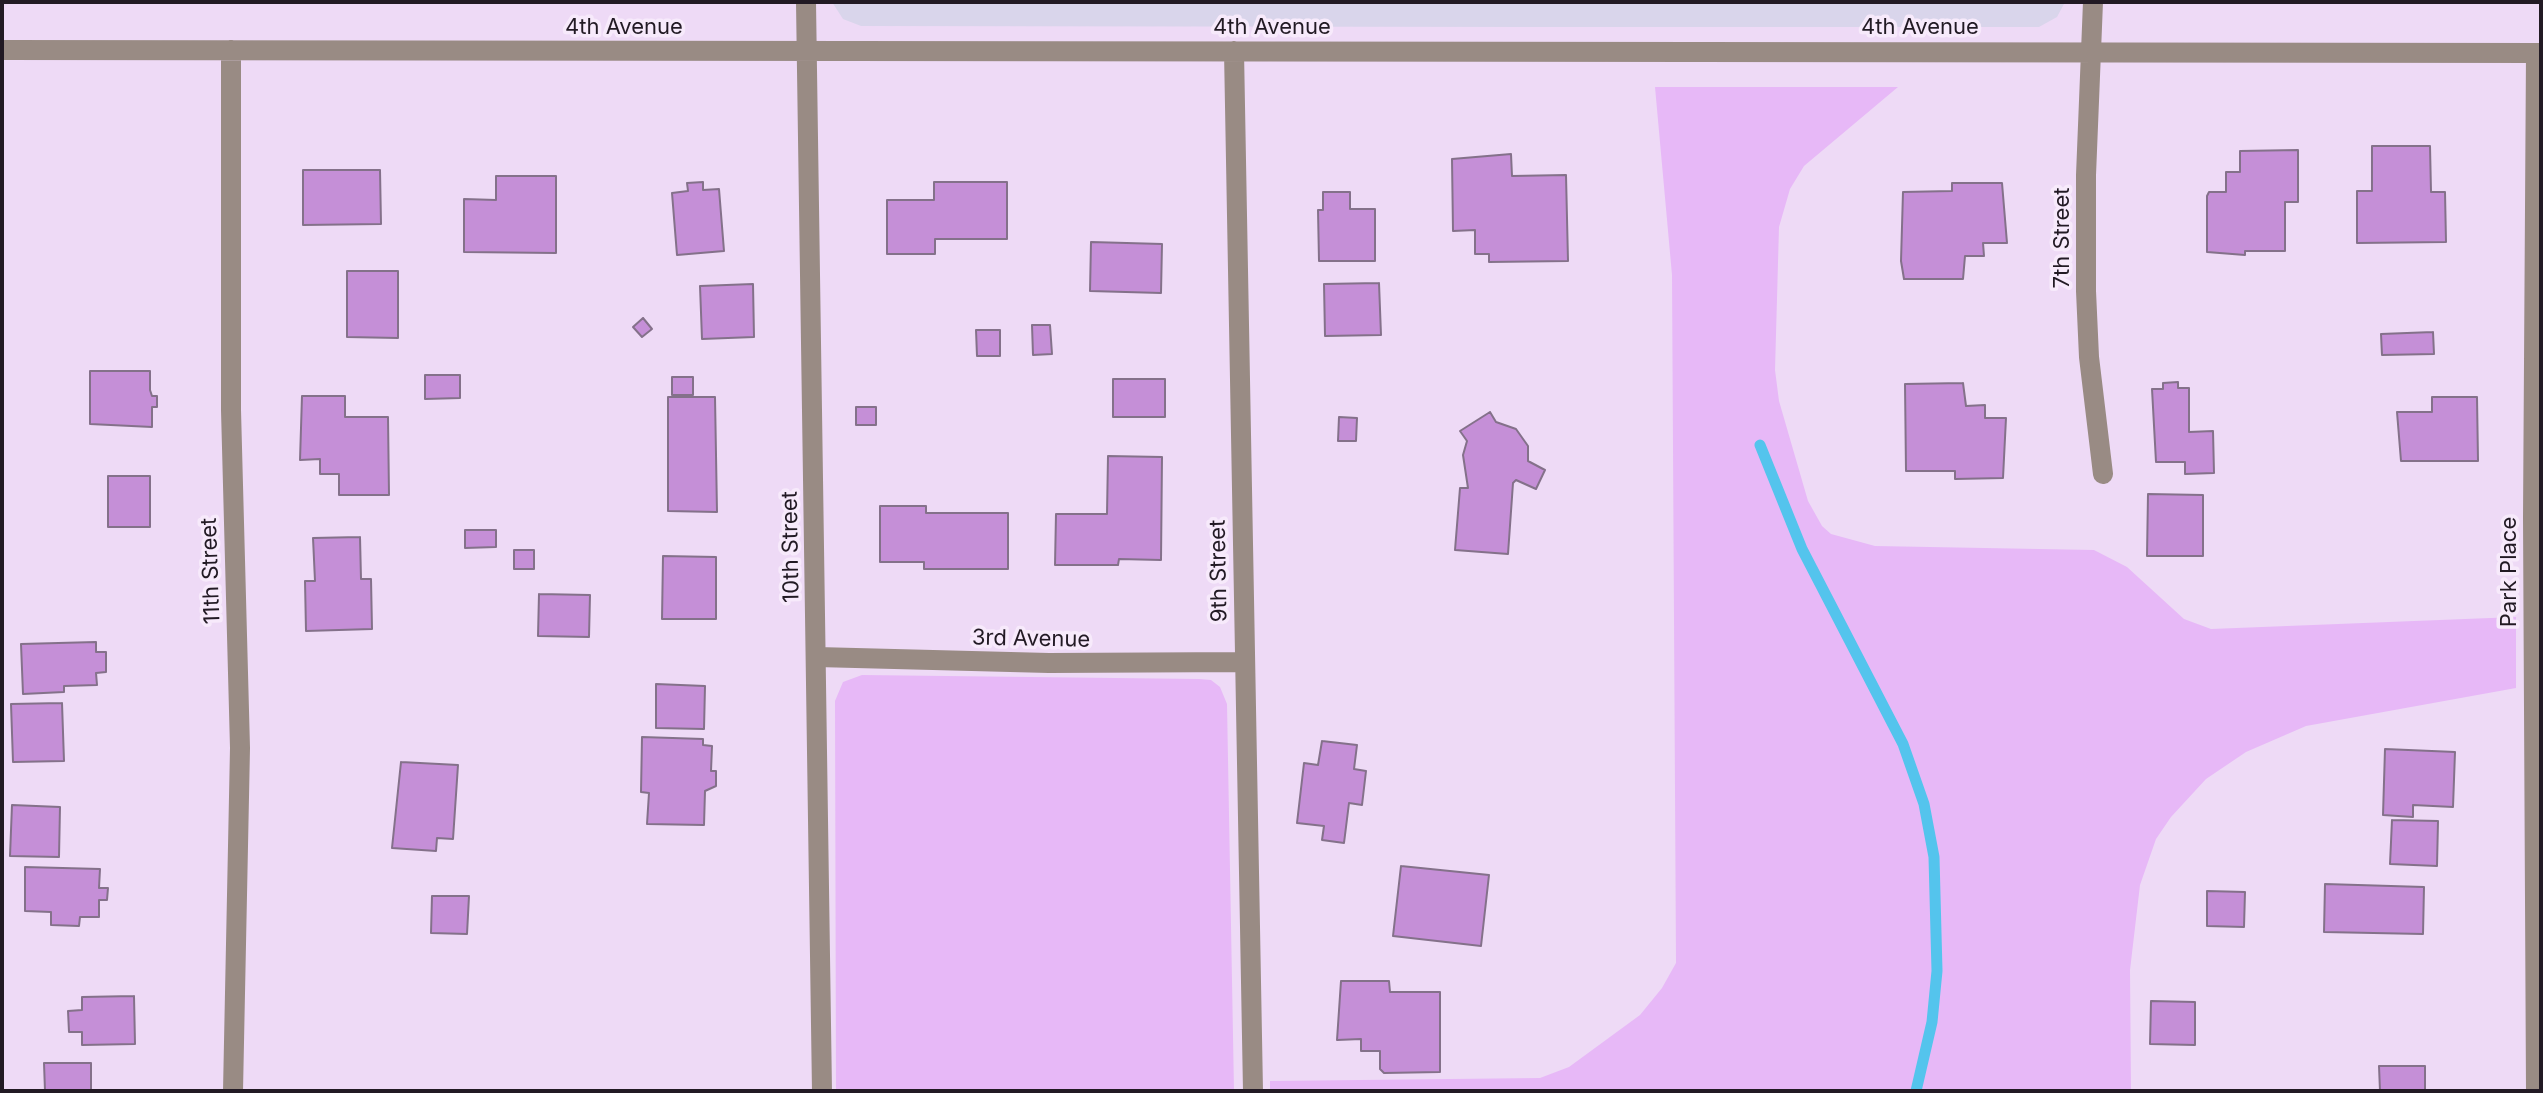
<!DOCTYPE html>
<style>
body{margin:0}
#map{position:relative;width:2543px;height:1093px;overflow:hidden;background:#eedaf6;font-family:Inter,sans-serif}
canvas{display:block}
.frame{position:absolute;inset:0;border:4px solid #221a24;pointer-events:none}
</style>
<div id="map">
<canvas width="2543" height="1093"></canvas>
<div class="frame"></div>
</div>
<script>
const context = document.querySelector('canvas').getContext('2d');
context.lineJoin = 'round';
function fillPath(path, color) { context.fillStyle = color; context.fill(path, 'evenodd'); }
const shape = rows => new Path2D(rows.map(r => 'M' + r).join(''));
function trace(path, color, width, dash) { context.strokeStyle = color; context.lineWidth = width; context.lineCap = dash ? 'butt' : 'round'; context.setLineDash(dash || []); context.stroke(path); }
function write(font, color, halo, rows, align = 'center') {
  context.font = font + ' Inter,sans-serif'; context.lineWidth = 7; context.setLineDash([]); context.textBaseline = 'middle'; context.strokeStyle = halo; context.fillStyle = color; for (const [text, x, y, turn = 0] of rows) {
    context.save(); context.translate(x, y); context.rotate((+turn || 0) * Math.PI / 180); context.textAlign = isNaN(turn) ? turn : align; if (halo) context.strokeText(text, 0, 0); context.fillText(text, 0, 0); context.restore();
  }
}
const education = shape([
 [832,2,2065,2,2057,17,2039,27,1525,27,861,26,843,19]
]);
const green = shape([
 [1655,87,1898,87,1804,166,1790,189,1779,227,1775,370,1779,401,1808,501,1822,526,1831,534,1875,546,2094,550,2127,567,2184,619,2211,629,2516,617,2516,688,2306,726,2246,752,2206,779,2171,817,2156,839,2140,885,2130,970,2131,1091,1270,1091,1270,1081,1540,1078,1569,1067,1640,1015,1662,988,1676,963,1672,275],
 [862,675,1199,679,1211,680,1220,687,1227,704,1234,1091,836,1091,835,701,843,682]
]);
const stream = shape([
 [1760,445,1802,549,1903,744,1924,804,1934,857,1937,971,1932,1022,1916,1091]
]);
const building = shape([
 [2372,146,2430,146,2431,192,2445,192,2446,242,2357,243,2357,191,2372,191,2372,146],
 [2298,150,2298,202,2285,202,2285,251,2245,251,2245,255,2207,252,2207,196,2209,192,2226,192,2226,172,2240,172,2240,151,2298,150],
 [1511,154,1512,176,1566,175,1568,261,1489,262,1489,254,1475,254,1475,230,1453,231,1452,159,1511,154],
 [303,170,380,170,381,224,303,225,303,170],
 [496,176,556,176,556,253,464,252,464,199,496,200,496,176],
 [703,182,703,190,719,189,724,251,677,255,672,193,688,191,687,183,703,182],
 [934,182,1007,182,1007,239,935,239,935,254,887,254,887,200,934,200,934,182],
 [1952,183,2002,183,2007,243,1983,243,1984,256,1965,256,1963,279,1904,279,1901,261,1903,192,1952,191,1952,183],
 [1323,192,1350,192,1350,209,1375,209,1375,261,1319,261,1318,210,1323,210,1323,192],
 [1091,242,1162,244,1161,293,1090,291,1091,242],
 [347,271,398,271,398,338,347,337,347,271],
 [1379,283,1381,335,1325,336,1324,284,1379,283],
 [753,284,754,337,702,339,700,286,753,284],
 [643,318,652,329,642,337,633,327,643,318],
 [1032,325,1050,325,1052,354,1033,355,1032,325],
 [976,330,1000,330,1000,356,977,356,976,330],
 [2433,332,2434,354,2382,355,2381,334,2433,332],
 [90,371,150,371,150,390,152,396,157,396,157,407,152,407,152,427,90,424,90,371],
 [425,375,460,375,460,398,425,399,425,375],
 [672,377,693,377,693,395,672,395,672,377],
 [1113,379,1165,379,1165,417,1113,417,1113,379],
 [2178,382,2178,388,2189,388,2189,432,2213,431,2214,473,2185,474,2185,462,2156,462,2152,389,2163,389,2163,383,2178,382],
 [1963,383,1966,406,1985,405,1985,418,2006,418,2003,478,1955,479,1955,471,1906,471,1905,384,1963,383],
 [302,396,345,396,345,417,388,417,389,495,339,495,339,474,320,474,320,459,300,460,302,396],
 [668,397,715,397,717,512,668,511,668,397],
 [2432,397,2477,397,2478,461,2401,461,2397,412,2432,412,2432,397],
 [856,407,876,407,876,425,856,425,856,407],
 [1490,412,1496,422,1516,429,1528,446,1528,461,1545,470,1536,489,1516,480,1513,483,1508,554,1455,550,1460,488,1468,488,1463,455,1467,441,1460,431,1490,412],
 [1339,417,1357,418,1356,441,1338,441,1339,417],
 [1108,456,1162,457,1161,560,1119,559,1118,565,1055,565,1056,514,1107,514,1108,456],
 [108,476,150,476,150,527,108,527,108,476],
 [2148,494,2203,495,2203,556,2147,556,2148,494],
 [880,506,926,506,926,513,1008,513,1008,569,924,569,924,562,880,562,880,506],
 [465,530,496,530,496,547,465,548,465,530],
 [360,537,361,579,371,579,372,629,306,631,305,581,315,581,313,538,360,537],
 [514,550,534,550,534,569,514,569,514,550],
 [663,556,716,557,716,619,662,619,663,556],
 [539,594,590,595,589,637,538,636,539,594],
 [96,642,96,652,106,652,106,672,96,673,97,685,64,686,64,692,23,694,21,644,96,642],
 [656,684,705,686,704,729,656,728,656,684],
 [62,703,64,761,13,762,11,704,62,703],
 [642,737,703,739,703,745,712,746,711,771,716,771,716,786,705,791,704,825,647,824,649,793,641,792,642,737],
 [1322,741,1357,745,1354,769,1366,771,1362,805,1349,803,1344,843,1322,840,1324,826,1297,823,1304,763,1318,765,1322,741],
 [2385,749,2455,752,2453,807,2413,805,2413,817,2383,815,2385,749],
 [401,762,458,765,453,839,437,838,436,851,392,848,401,762],
 [12,805,60,807,59,857,10,856,12,805],
 [2392,820,2438,821,2437,866,2390,864,2392,820],
 [1401,866,1489,875,1481,946,1393,936,1401,866],
 [25,867,100,869,99,888,108,888,107,900,99,900,99,917,80,917,79,926,51,925,51,912,25,911,25,867],
 [2325,884,2424,887,2423,934,2324,932,2325,884],
 [2207,891,2245,892,2244,927,2207,926,2207,891],
 [432,896,469,896,467,934,431,933,432,896],
 [1341,981,1389,981,1390,992,1440,992,1440,1072,1384,1073,1380,1069,1380,1051,1361,1051,1361,1039,1337,1040,1341,981],
 [134,996,135,1044,82,1045,82,1032,69,1032,68,1011,82,1010,82,997,134,996],
 [2151,1001,2195,1002,2195,1045,2150,1044,2151,1001],
 [44,1063,91,1063,91,1091,45,1091,44,1063],
 [2379,1066,2425,1066,2425,1089,2428,1091,2380,1091,2379,1066]
]);
const minor = shape([
 [806,2,822,1091],
 [2093,2,2086,175,2086,291,2089,357,2103,474],
 [2,50,2541,53],
 [231,50,231,410,240,748,233,1091],
 [1234,51,1253,1091],
 [2536,53,2533,517,2536,1091],
 [817,657,1049,663,1245,662]
]);
const streetNames = [
 ["4th Avenue",624,27],
 ["4th Avenue",1272,27],
 ["4th Avenue",1920,27],
 ["7th Street",2062,238,-90],
 ["10th Street",791,547,-91],
 ["11th Street",211,571,-92],
 ["9th Street",1219,571,-91],
 ["Park Place",2509,572,-90],
 ["3rd Avenue",1031,639,1]
];
fillPath(education, '#d9d5eb');
fillPath(green, '#e7b8f7');
trace(stream, '#54c4ed', 11);
fillPath(building, '#c58fd7');
trace(building, '#84718a', 2);
trace(minor, '#998b84', 20);
write('22px', '#221a24', '#f7eafb', streetNames);
</script>
